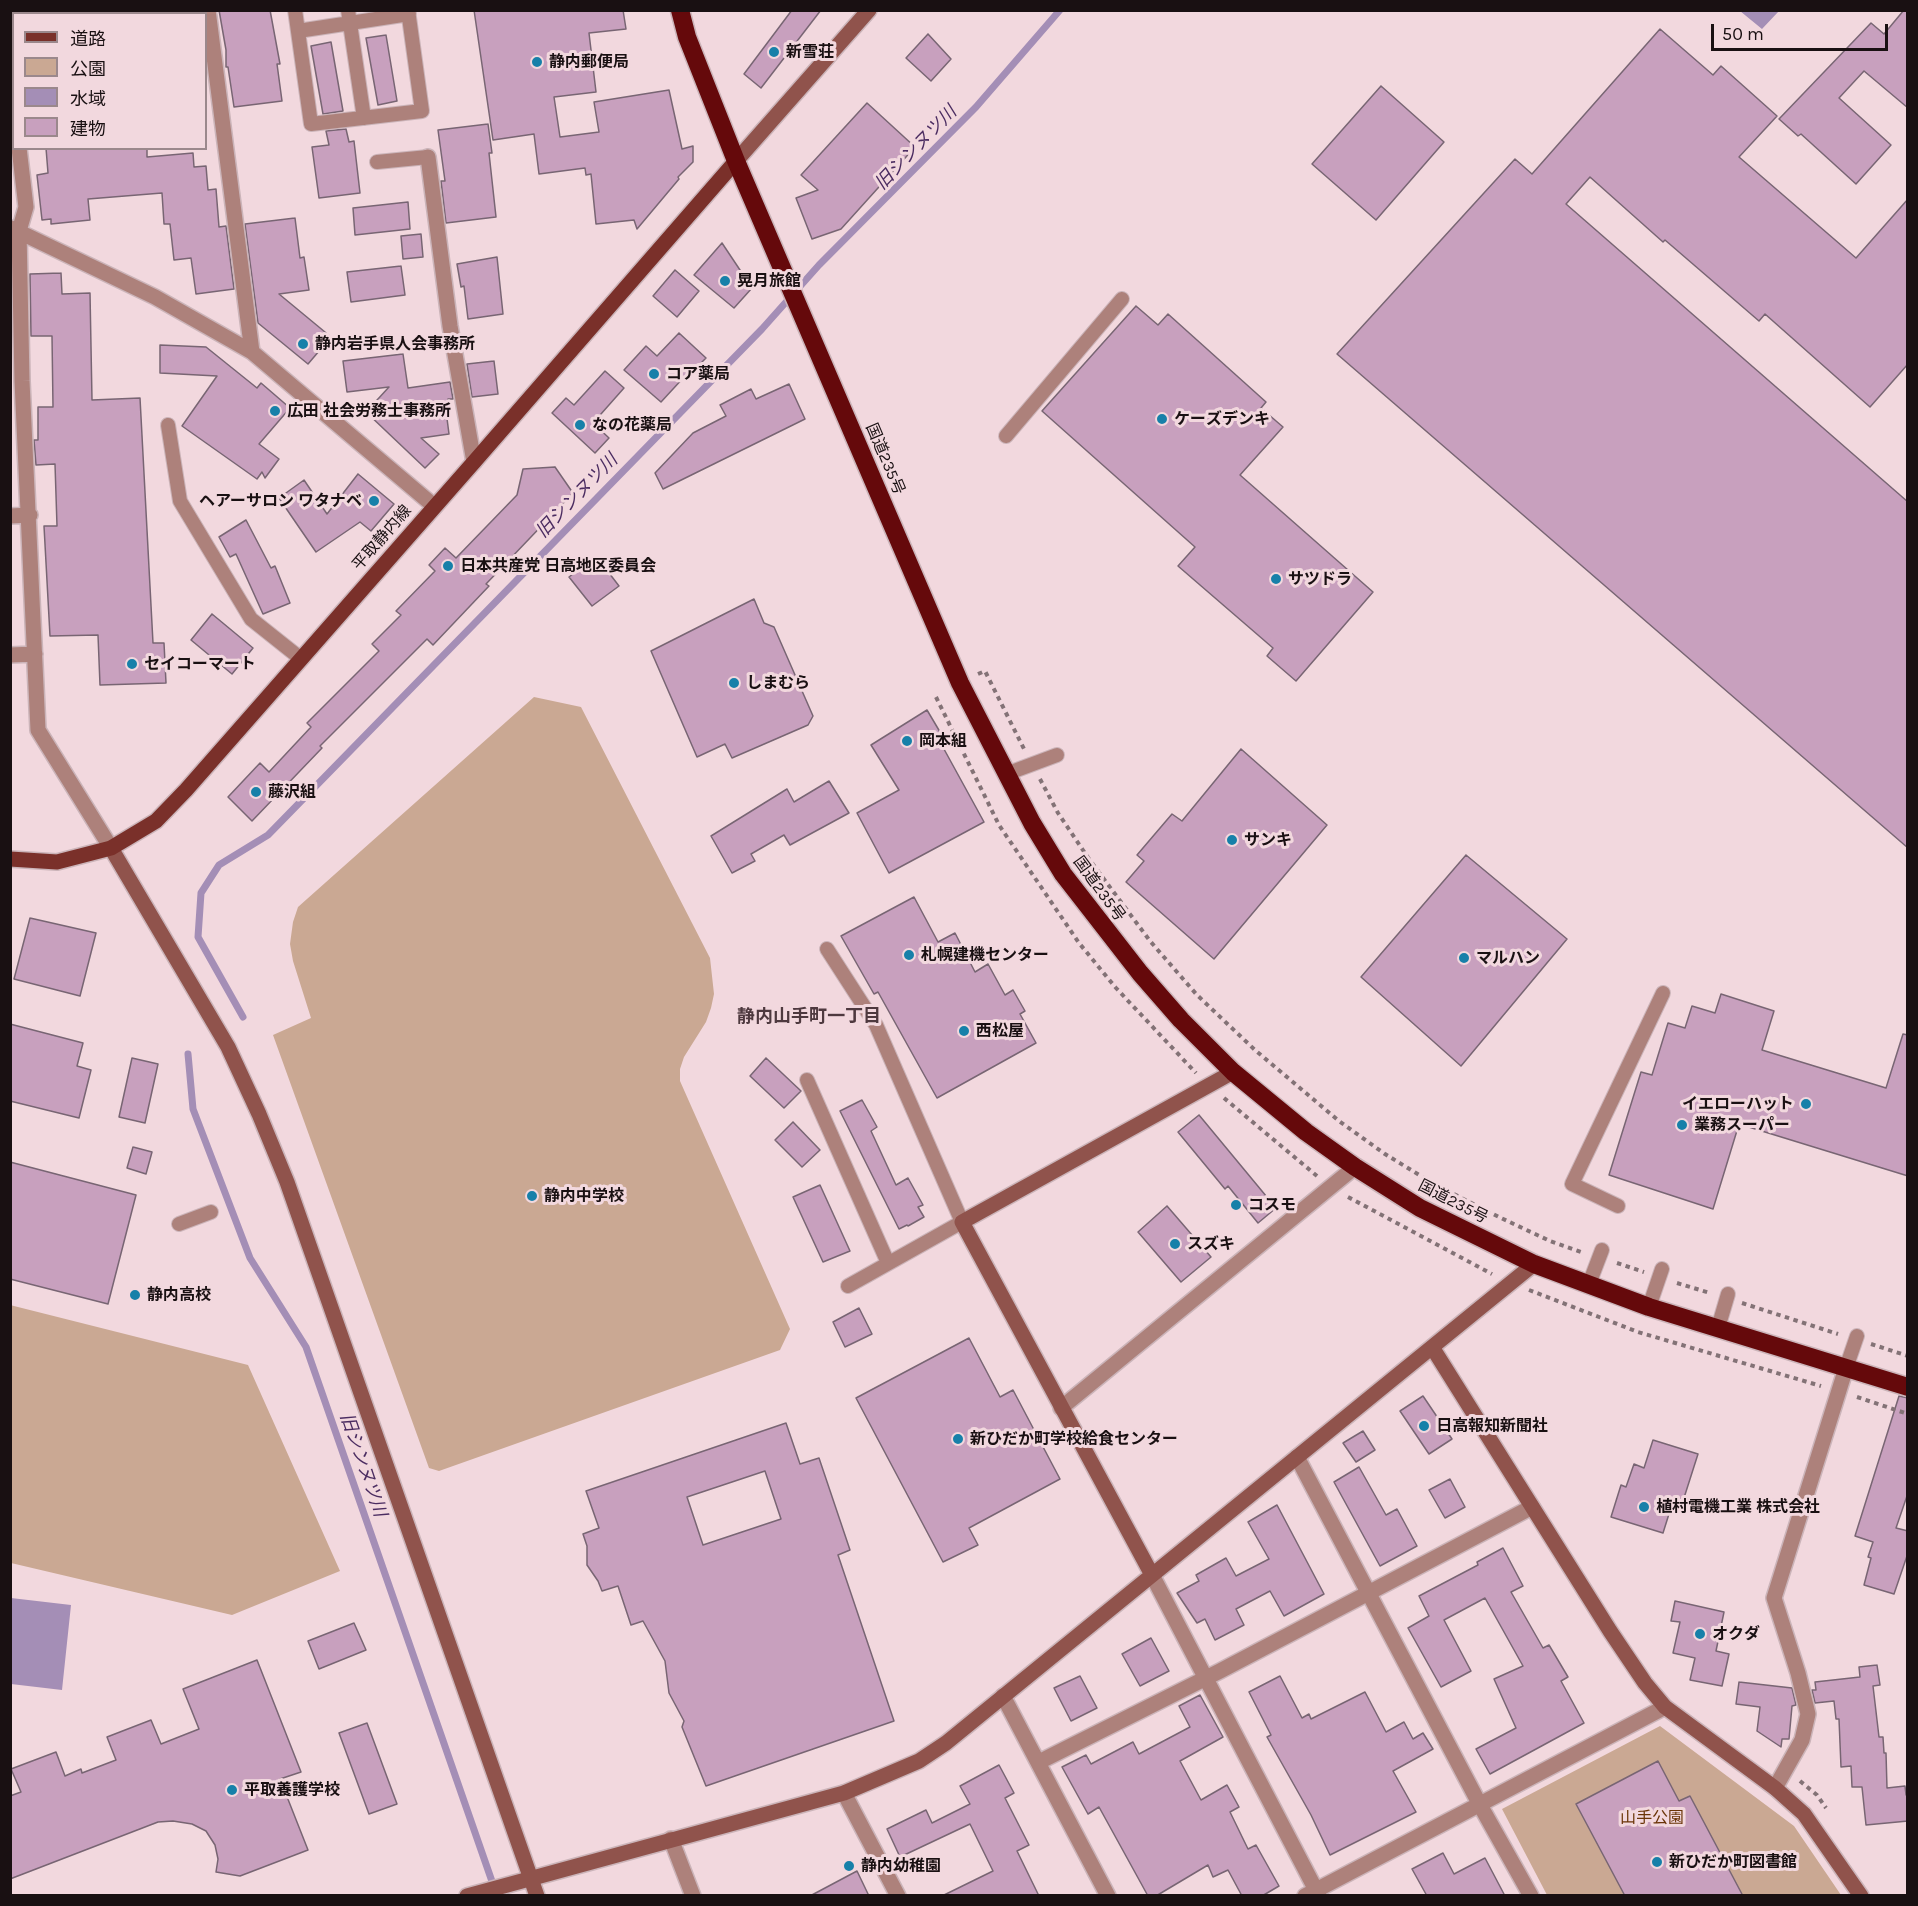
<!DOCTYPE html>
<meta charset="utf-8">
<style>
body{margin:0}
#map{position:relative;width:1918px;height:1906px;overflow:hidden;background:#f2d8de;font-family:Karla,"Noto Sans JP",sans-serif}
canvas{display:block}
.frame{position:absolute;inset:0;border:12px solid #191012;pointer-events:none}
.legend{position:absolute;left:12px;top:12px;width:195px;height:138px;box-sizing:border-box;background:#f2d8de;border:2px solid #9b888c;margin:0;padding:8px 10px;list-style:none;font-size:18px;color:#191012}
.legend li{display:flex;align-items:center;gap:12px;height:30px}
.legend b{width:30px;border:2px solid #9b888c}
.scale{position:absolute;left:1711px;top:24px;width:177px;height:27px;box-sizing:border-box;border:3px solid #191012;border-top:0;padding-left:8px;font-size:18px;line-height:21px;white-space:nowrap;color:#191012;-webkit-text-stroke:4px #f2d8de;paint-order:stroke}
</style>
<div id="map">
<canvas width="1918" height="1906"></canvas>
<div class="frame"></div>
<ul class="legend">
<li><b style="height:8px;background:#7a302a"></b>道路</li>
<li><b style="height:16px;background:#caa893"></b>公園</li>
<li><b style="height:16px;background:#a48eb6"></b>水域</li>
<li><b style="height:16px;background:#c8a0be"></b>建物</li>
</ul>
<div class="scale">50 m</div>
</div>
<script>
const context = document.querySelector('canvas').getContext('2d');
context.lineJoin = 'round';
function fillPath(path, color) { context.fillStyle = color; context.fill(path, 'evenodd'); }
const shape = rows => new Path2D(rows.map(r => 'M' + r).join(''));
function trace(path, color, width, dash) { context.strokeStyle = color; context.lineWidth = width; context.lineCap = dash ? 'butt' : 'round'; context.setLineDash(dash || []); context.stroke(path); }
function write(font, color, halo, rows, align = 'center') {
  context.font = font + ' Karla,"Noto Sans JP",sans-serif'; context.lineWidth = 6; context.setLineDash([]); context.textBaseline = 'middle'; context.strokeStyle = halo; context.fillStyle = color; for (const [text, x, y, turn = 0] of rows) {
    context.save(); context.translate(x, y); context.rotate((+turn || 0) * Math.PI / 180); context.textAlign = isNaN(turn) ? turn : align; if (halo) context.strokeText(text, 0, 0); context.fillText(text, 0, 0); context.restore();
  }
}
const green = shape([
 [534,697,581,707,710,958,714,994,711,1008,706,1022,684,1057,680,1069,680,1081,790,1329,780,1350,439,1471,429,1468,273,1035,311,1018,293,961,290,944,293,922,298,907],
 [10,1305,248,1365,340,1571,232,1615,11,1563],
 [1660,1726,1794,1826,1841,1895,1547,1895,1502,1809]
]);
const water = shape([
 [1740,11,1779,11,1762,29],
 [11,1598,71,1605,62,1690,11,1684]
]);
const stream = shape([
 [243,1017,198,937,201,893,219,865,268,835,762,329,819,265,976,107,1060,10],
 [188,1054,193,1109,250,1258,306,1347,495,1890]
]);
const building = shape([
 [219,10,270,10,280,64,277,64,282,101,234,107,228,67,226,67,226,50,219,10],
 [474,10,623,10,626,29,589,33,596,92,554,97,560,137,599,132,594,102,669,90,682,149,693,146,693,162,678,177,679,179,637,229,634,220,596,224,591,174,586,175,585,168,539,174,534,134,493,140,474,10],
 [792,10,821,10,761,88,744,74,792,10],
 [1904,10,1908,10,1908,108,1864,71,1839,98,1891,145,1856,184,1801,134,1798,136,1779,119,1871,23,1884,34,1904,10],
 [1660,29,1713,75,1721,66,1777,116,1739,157,1856,258,1908,199,1908,364,1870,407,1765,314,1759,321,1665,240,1663,242,1590,177,1566,204,1908,502,1908,848,1337,354,1515,159,1532,174,1660,29],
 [928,34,951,59,931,81,906,58,928,34],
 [386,35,397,101,378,105,366,38,386,35],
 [331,42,343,111,323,114,311,46,331,42],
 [1381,86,1444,142,1376,220,1312,164,1381,86],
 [867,103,915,147,841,229,812,239,796,198,818,190,801,175,867,103],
 [488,124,492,153,489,153,496,217,446,223,441,181,445,181,438,130,488,124],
 [346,129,349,142,354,141,360,193,319,198,312,147,329,145,326,131,346,129],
 [46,148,147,148,147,157,193,153,194,167,206,166,208,190,216,189,219,227,226,226,234,289,196,294,191,258,174,260,170,224,164,224,162,193,88,199,90,220,51,224,51,219,42,220,37,175,48,173,46,148],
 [408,202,410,229,355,235,353,208,408,202],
 [295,218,300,258,304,257,309,290,279,294,331,337,308,364,258,323,245,224,295,218],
 [421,234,423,257,403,259,401,236,421,234],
 [722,243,752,288,734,308,694,275,722,243],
 [497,257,503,314,468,319,464,286,461,287,457,264,497,257],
 [401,266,405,295,351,302,347,272,401,266],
 [675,270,699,291,677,317,653,296,675,270],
 [61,273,62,294,90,293,92,400,140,398,153,643,164,643,166,683,100,685,98,635,50,636,44,526,57,526,55,464,36,465,34,440,38,440,38,407,53,407,52,336,31,336,30,274,61,273],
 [1136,306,1158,325,1168,314,1266,402,1261,408,1283,427,1240,475,1373,592,1296,681,1267,656,1273,648,1178,566,1195,547,1042,411,1136,306],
 [679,333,706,358,687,377,685,376,661,402,624,370,646,346,657,356,679,333],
 [160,345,206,347,257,388,261,383,290,408,259,444,279,459,265,478,262,472,257,479,182,426,217,376,160,373,160,345],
 [403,354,408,388,450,382,453,399,448,399,448,403,445,403,449,434,421,438,439,454,425,468,366,412,389,387,347,392,343,361,403,354],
 [494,361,498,394,472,397,467,364,494,361],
 [605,371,624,388,593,423,609,438,595,453,552,413,566,398,574,405,605,371],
 [789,384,805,419,663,489,655,473,693,433,726,416,720,405,751,389,756,399,789,384],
 [555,467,573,493,486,584,489,586,433,645,427,639,320,746,322,748,252,821,228,797,260,763,269,772,311,727,307,723,379,651,372,644,401,615,396,611,435,571,429,565,445,548,456,558,517,495,523,469,555,467],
 [358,474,394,504,371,531,360,522,316,552,279,498,304,480,327,514,358,474],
 [246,520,271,568,275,566,290,603,263,614,236,554,230,557,219,537,246,520],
 [596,556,619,586,592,606,569,577,596,556],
 [754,599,764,623,774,627,813,716,808,725,732,758,725,744,697,757,651,651,754,599],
 [212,614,253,648,232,674,191,640,212,614],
 [927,710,943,737,939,740,984,822,889,873,857,813,899,790,871,745,927,710],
 [1241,749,1327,825,1214,959,1126,882,1144,861,1137,855,1172,814,1182,821,1241,749],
 [829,781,849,813,790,845,784,835,751,854,755,861,732,873,711,836,787,789,794,802,829,781],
 [1466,855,1567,939,1461,1066,1361,977,1466,855],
 [914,897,938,942,955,933,975,972,988,964,1005,995,1013,990,1025,1011,1020,1014,1036,1043,937,1098,878,992,874,994,841,936,914,897],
 [30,918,96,933,80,996,14,979,30,918],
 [1721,994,1774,1011,1762,1050,1886,1088,1903,1034,1908,1035,1908,1176,1739,1124,1713,1209,1609,1175,1641,1072,1652,1075,1668,1023,1685,1028,1692,1006,1715,1013,1721,994],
 [10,1024,83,1043,77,1066,91,1070,79,1118,10,1101,10,1024],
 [132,1058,158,1064,145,1123,119,1117,132,1058],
 [766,1058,801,1091,784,1108,750,1076,766,1058],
 [862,1100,877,1127,871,1131,896,1185,908,1178,923,1205,918,1207,924,1217,908,1226,907,1225,899,1229,840,1111,862,1100],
 [1199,1115,1276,1208,1258,1223,1228,1186,1225,1189,1178,1132,1199,1115],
 [793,1122,820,1150,802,1167,775,1140,793,1122],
 [133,1147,152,1152,146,1174,127,1168,133,1147],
 [10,1162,136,1195,108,1304,10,1279,10,1162],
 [820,1185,850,1251,823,1262,793,1197,820,1185],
 [1167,1206,1211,1257,1181,1282,1138,1232,1167,1206],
 [859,1308,872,1334,845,1347,833,1322,859,1308],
 [969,1338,1000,1397,1013,1390,1060,1479,969,1528,978,1545,943,1562,856,1398,969,1338],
 [1423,1396,1452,1439,1429,1454,1400,1411,1423,1396],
 [1899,1396,1908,1398,1908,1493,1896,1528,1908,1531,1908,1553,1894,1594,1864,1585,1871,1558,1868,1557,1873,1542,1855,1536,1899,1396],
 [786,1423,800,1464,819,1458,850,1550,838,1555,894,1721,706,1786,682,1727,684,1721,669,1693,665,1661,643,1621,631,1625,618,1586,602,1591,598,1581,587,1565,587,1546,583,1534,599,1528,586,1491,786,1423],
 [765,1471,781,1519,703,1545,687,1497,765,1471],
 [1363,1431,1375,1450,1356,1462,1343,1443,1363,1431],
 [1653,1440,1698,1454,1683,1501,1674,1498,1663,1533,1611,1517,1621,1485,1626,1487,1634,1464,1644,1468,1653,1440],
 [1359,1467,1386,1515,1397,1509,1417,1546,1380,1566,1334,1482,1359,1467],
 [1450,1479,1465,1507,1445,1518,1429,1490,1450,1479],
 [1277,1505,1324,1594,1284,1616,1270,1591,1236,1609,1244,1625,1215,1640,1205,1619,1197,1623,1177,1593,1199,1581,1196,1575,1226,1558,1236,1576,1269,1559,1248,1522,1277,1505],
 [1503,1548,1523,1586,1511,1592,1543,1648,1549,1645,1568,1677,1561,1681,1584,1723,1490,1774,1476,1749,1516,1728,1494,1679,1523,1666,1485,1598,1444,1620,1471,1671,1441,1687,1408,1628,1429,1616,1419,1596,1478,1565,1477,1562,1503,1548],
 [1675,1601,1724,1612,1716,1651,1729,1654,1722,1686,1690,1680,1695,1658,1673,1653,1680,1622,1671,1621,1675,1601],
 [354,1623,366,1650,319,1669,308,1641,354,1623],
 [1151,1638,1169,1671,1140,1686,1122,1654,1151,1638],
 [257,1660,301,1772,280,1779,308,1850,240,1876,216,1872,218,1859,215,1845,206,1831,192,1824,173,1821,158,1822,10,1879,10,1796,21,1792,11,1769,56,1752,65,1776,81,1769,82,1773,116,1760,107,1737,151,1720,161,1744,199,1729,183,1689,257,1660],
 [1877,1665,1880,1685,1873,1686,1879,1737,1883,1737,1884,1753,1886,1753,1887,1788,1905,1786,1906,1795,1908,1794,1908,1821,1866,1825,1862,1787,1852,1787,1851,1766,1841,1767,1839,1719,1836,1719,1834,1701,1815,1703,1812,1690,1816,1690,1815,1682,1860,1677,1859,1667,1877,1665],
 [1080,1676,1097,1708,1071,1721,1054,1688,1080,1676],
 [1280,1676,1302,1718,1309,1714,1311,1719,1365,1692,1386,1732,1404,1722,1413,1739,1423,1733,1433,1749,1393,1771,1416,1812,1330,1855,1311,1815,1267,1737,1271,1735,1249,1692,1280,1676],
 [1739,1682,1792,1688,1796,1705,1792,1706,1789,1739,1782,1739,1781,1747,1757,1731,1760,1707,1736,1704,1739,1682],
 [1200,1695,1223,1737,1180,1761,1201,1800,1227,1785,1239,1807,1230,1812,1248,1849,1256,1845,1279,1886,1262,1896,1242,1896,1228,1870,1213,1877,1208,1865,1156,1896,1148,1896,1099,1807,1088,1814,1062,1767,1086,1755,1091,1764,1133,1742,1139,1754,1190,1727,1179,1706,1200,1695],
 [367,1723,397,1804,369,1814,339,1733,367,1723],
 [1658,1761,1679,1801,1690,1796,1743,1896,1625,1896,1576,1804,1658,1761],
 [999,1765,1014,1793,1005,1798,1029,1845,1017,1851,1039,1896,942,1896,993,1871,970,1824,900,1857,887,1829,926,1810,932,1823,970,1804,960,1786,999,1765],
 [1443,1853,1454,1874,1485,1858,1505,1896,1427,1896,1412,1869,1443,1853],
 [857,1871,869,1896,810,1896,857,1871]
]);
const path = shape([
 [978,674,985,671,1024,749],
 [936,697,999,825,1079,943,1116,988,1196,1073],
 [1040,779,1058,813,1089,859,1150,941,1197,995,1255,1050,1339,1121,1385,1154,1434,1184,1499,1217,1550,1241,1584,1253],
 [1224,1098,1317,1176],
 [1348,1197,1492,1274],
 [1617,1263,1644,1272],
 [1677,1283,1710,1293],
 [1529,1290,1638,1332,1821,1386],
 [1742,1303,1838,1334],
 [1871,1344,1908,1356],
 [1857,1397,1908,1414],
 [1800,1781,1817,1795,1826,1808]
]);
const lane = shape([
 [295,10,311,124,422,111,408,10],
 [348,10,364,118],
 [298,31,409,14],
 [377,162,428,157],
 [168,425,180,501,251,619,300,658],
 [1006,436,1122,299],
 [1006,774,1057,755],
 [827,949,876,1025,962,1222,848,1286],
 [807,1080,888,1263],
 [1618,1206,1572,1184,1663,993],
 [179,1224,211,1212],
 [1589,1284,1602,1250],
 [1649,1307,1662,1269],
 [1718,1328,1728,1294],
 [1846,1368,1857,1336]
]);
const street = shape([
 [208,10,252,352],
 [10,77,14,103],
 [19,148,26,207,19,231,22,381,38,730,111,848],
 [428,157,450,326,474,462],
 [11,228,155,297,252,352,434,506],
 [10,516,30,515],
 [10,655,35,654],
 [1061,1408,1355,1167],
 [1297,1457,1480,1805,1531,1896],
 [1152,1575,1319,1896],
 [1003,1696,1108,1896],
 [1039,1762,1220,1671,1532,1507],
 [1775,1788,1802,1740,1808,1714,1798,1673,1774,1598,1846,1368],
 [844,1793,898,1896],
 [671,1839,693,1896],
 [1305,1896,1665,1707]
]);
const secondary = shape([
 [736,161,869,10],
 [111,848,228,1047,259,1114,287,1182,537,1896],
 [1432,1347,1610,1631,1645,1683,1665,1707,1775,1788,1804,1814,1861,1896],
 [1152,1575,962,1222,1233,1072],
 [467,1896,844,1793,919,1761,946,1743,1534,1264]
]);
const primary = shape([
 [10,859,57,862,111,848,156,821,186,790,474,462,736,161]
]);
const highway = shape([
 [680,10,687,37,736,161,960,683,1032,823,1063,874,1140,973,1181,1020,1233,1072,1306,1132,1355,1167,1420,1208,1534,1264,1649,1307,1908,1387]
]);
const markers = [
 [774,52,6,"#1780a9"],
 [537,62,6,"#1780a9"],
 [725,281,6,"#1780a9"],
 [303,344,6,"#1780a9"],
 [654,374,6,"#1780a9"],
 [275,411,6,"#1780a9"],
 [1162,419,6,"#1780a9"],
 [580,425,6,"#1780a9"],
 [374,501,6,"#1780a9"],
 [448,566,6,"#1780a9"],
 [1276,579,6,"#1780a9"],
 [132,664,6,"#1780a9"],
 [734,683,6,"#1780a9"],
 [907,741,6,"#1780a9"],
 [256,792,6,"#1780a9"],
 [1232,840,6,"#1780a9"],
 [909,955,6,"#1780a9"],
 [1464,958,6,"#1780a9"],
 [964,1031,6,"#1780a9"],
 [1806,1104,6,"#1780a9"],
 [1682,1125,6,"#1780a9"],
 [532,1196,6,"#1780a9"],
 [1236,1205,6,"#1780a9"],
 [1175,1244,6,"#1780a9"],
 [135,1295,6,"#1780a9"],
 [1424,1426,6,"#1780a9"],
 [958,1439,6,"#1780a9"],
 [1644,1507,6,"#1780a9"],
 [1700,1634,6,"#1780a9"],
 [232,1790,6,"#1780a9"],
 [1657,1862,6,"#1780a9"],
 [849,1866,6,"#1780a9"]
];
const poiNames = [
 ["新雪荘",786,52],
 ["静内郵便局",549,62],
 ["晃月旅館",737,281],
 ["静内岩手県人会事務所",315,344],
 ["コア薬局",666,374],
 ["広田 社会労務士事務所",287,411],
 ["ケーズデンキ",1174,419],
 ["なの花薬局",592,425],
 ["ヘアーサロン ワタナベ",362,501,"right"],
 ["日本共産党 日高地区委員会",460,566],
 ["サツドラ",1288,579],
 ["セイコーマート",144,664],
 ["しまむら",746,683],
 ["岡本組",919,741],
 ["藤沢組",268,792],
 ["サンキ",1244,840],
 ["札幌建機センター",921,955],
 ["マルハン",1476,958],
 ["西松屋",976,1031],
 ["イエローハット",1794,1104,"right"],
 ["業務スーパー",1694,1125],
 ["静内中学校",544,1196],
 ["コスモ",1248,1205],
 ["スズキ",1187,1244],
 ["静内高校",147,1295],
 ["日高報知新聞社",1436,1426],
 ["新ひだか町学校給食センター",970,1439],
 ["植村電機工業 株式会社",1656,1507],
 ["オクダ",1712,1634],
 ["平取養護学校",244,1790],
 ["新ひだか町図書館",1669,1862],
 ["静内幼稚園",861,1866]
];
const streetNames = [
 ["国道235号",885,459,67],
 ["平取静内線",382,538,-49],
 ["国道235号",1099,889,54],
 ["国道235号",1453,1202,27]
];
const parkNames = [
 ["山手公園",1652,1818]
];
const waterNames = [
 ["旧シンヌツ川",916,148,-46],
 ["旧シンヌツ川",577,496,-46],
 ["旧シンヌツ川",363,1465,71]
];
const neighbourhoodNames = [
 ["静内山手町一丁目",809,1017]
];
fillPath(green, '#caa893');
fillPath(water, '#a48eb6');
trace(stream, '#a48eb6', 7);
fillPath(building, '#c8a0be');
trace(building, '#786573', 1.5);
trace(lane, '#cbb4b9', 16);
trace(street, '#cbb4b9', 18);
trace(secondary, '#cbb4b9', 18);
trace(primary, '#cbb4b9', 18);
trace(highway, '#cbb4b9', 21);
trace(path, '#837276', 4, [4.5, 4.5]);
trace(lane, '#ad817b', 14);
trace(street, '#ad817b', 15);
trace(secondary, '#90534c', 15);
trace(primary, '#7a302a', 15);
trace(highway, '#65090b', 18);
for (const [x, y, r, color] of markers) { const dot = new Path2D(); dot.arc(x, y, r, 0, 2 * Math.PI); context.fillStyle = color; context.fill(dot); trace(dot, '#f2d8de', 2); }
write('bold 16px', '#191012', '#f2d8de', poiNames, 'left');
write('16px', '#191012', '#f2d8de', streetNames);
write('16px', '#6a3407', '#f2d8de', parkNames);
write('italic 18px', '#4b2c61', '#f2d8de', waterNames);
write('bold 18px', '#4e393f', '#f2d8de', neighbourhoodNames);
</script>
